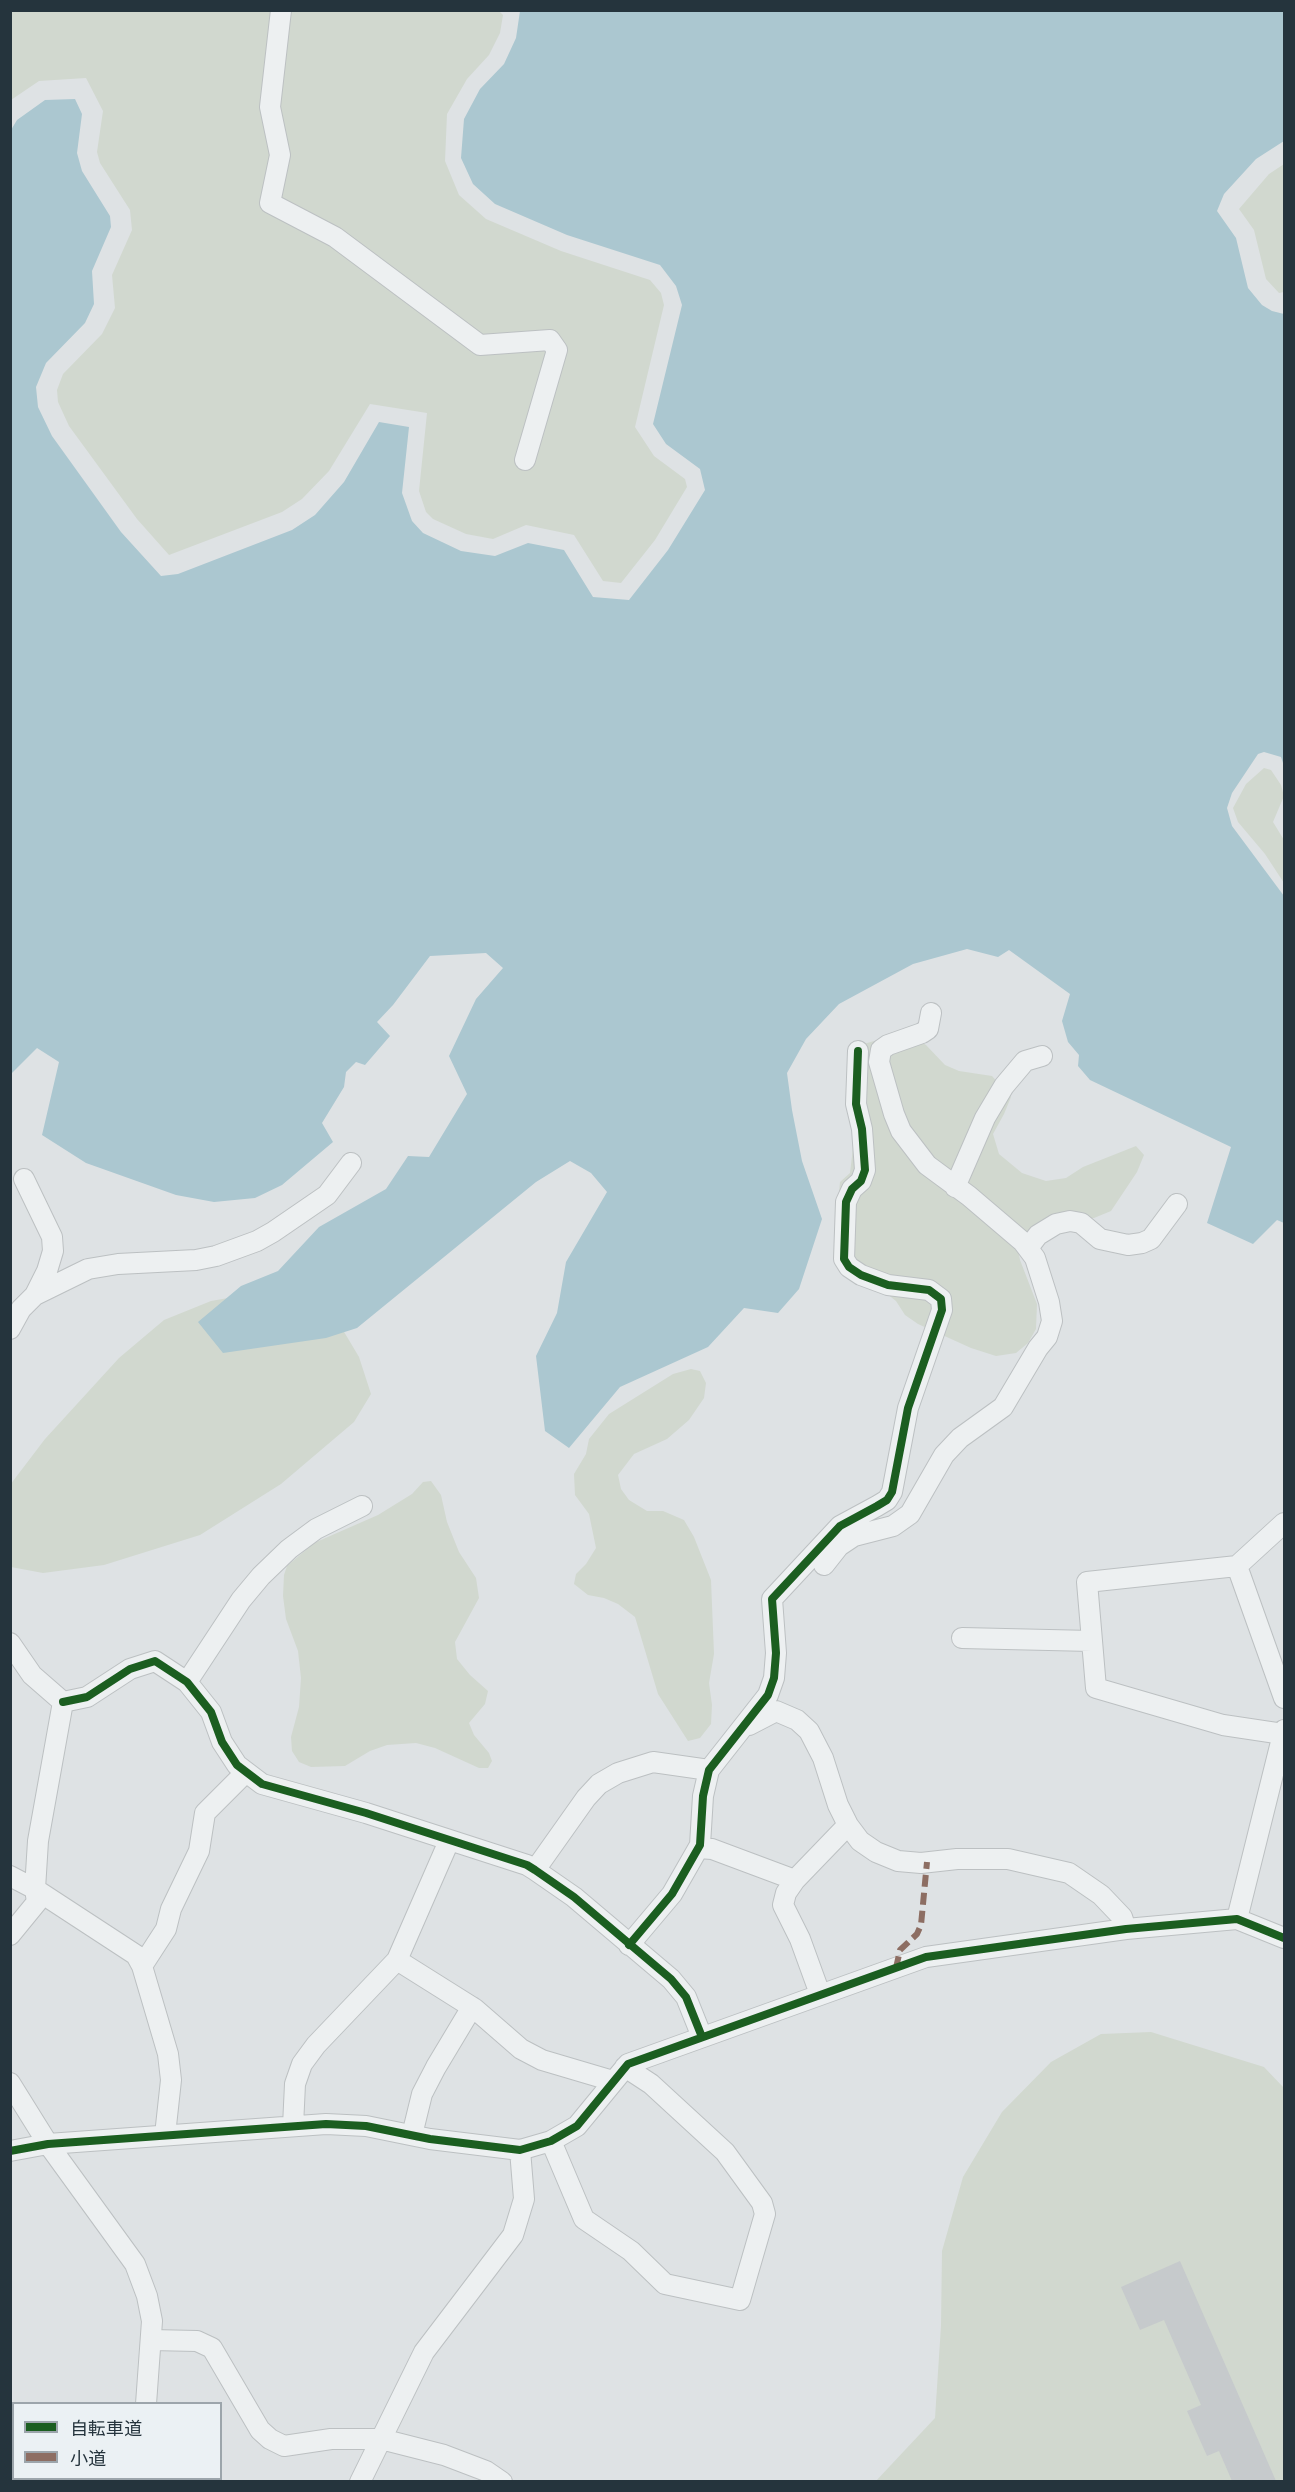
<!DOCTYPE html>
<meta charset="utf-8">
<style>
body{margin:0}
#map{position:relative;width:1295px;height:2492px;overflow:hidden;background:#dee2e4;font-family:Cabin,"Noto Sans JP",sans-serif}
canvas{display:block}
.frame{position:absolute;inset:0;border:12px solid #25343d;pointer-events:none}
.legend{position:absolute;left:12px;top:2402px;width:210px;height:78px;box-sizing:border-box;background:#ebf1f4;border:2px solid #9ca5ab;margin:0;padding:8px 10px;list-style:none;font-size:18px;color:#25343d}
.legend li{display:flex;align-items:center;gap:12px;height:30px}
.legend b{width:30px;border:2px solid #9ca5ab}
</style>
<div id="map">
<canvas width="1295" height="2492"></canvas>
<div class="frame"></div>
<ul class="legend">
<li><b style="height:8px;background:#1b5e20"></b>自転車道</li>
<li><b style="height:8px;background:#8d6e63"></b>小道</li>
</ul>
</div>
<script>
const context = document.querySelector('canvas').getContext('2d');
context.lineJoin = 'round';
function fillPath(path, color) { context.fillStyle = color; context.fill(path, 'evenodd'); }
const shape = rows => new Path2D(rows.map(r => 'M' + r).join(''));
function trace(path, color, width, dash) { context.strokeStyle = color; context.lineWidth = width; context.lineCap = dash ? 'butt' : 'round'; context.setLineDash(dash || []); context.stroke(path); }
const green = shape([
 [11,11,499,11,503,15,500,33,489,55,467,79,447,114,445,161,459,195,486,219,561,251,650,280,661,293,664,305,635,427,654,456,685,479,687,487,655,540,621,583,603,581,574,535,526,525,493,539,466,534,433,519,426,512,419,491,427,413,370,404,329,471,302,499,282,512,169,555,137,519,69,426,58,402,57,390,63,374,102,334,115,308,112,275,132,230,130,210,100,163,97,152,103,111,86,78,39,81,11,100],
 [1284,164,1284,292,1279,293,1266,279,1254,230,1239,209,1269,174],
 [1264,768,1271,770,1281,785,1284,796,1273,822,1284,840,1284,883,1265,854,1238,822,1233,808,1246,784],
 [906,1032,926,1045,945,1065,959,1071,992,1076,1011,1097,1004,1114,993,1134,999,1154,1022,1173,1046,1181,1066,1178,1083,1167,1136,1146,1144,1155,1137,1172,1111,1211,1094,1218,1078,1218,1017,1245,1020,1260,1037,1304,1036,1329,1028,1343,1016,1353,996,1356,971,1348,918,1324,905,1315,896,1301,836,1254,835,1235,840,1182,850,1173,853,1148,860,1045],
 [256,1293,334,1315,359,1357,371,1394,354,1422,281,1484,200,1535,104,1565,43,1573,11,1567,10,1485,45,1439,119,1358,164,1320,211,1301],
 [691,1369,700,1371,706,1383,704,1398,689,1420,667,1439,634,1454,618,1475,621,1489,629,1500,647,1511,663,1511,684,1520,694,1537,711,1580,714,1654,709,1683,712,1705,711,1724,700,1738,688,1741,658,1694,635,1617,618,1604,604,1598,588,1595,574,1584,576,1574,586,1564,596,1548,589,1514,575,1495,574,1474,586,1454,589,1439,609,1414,673,1374],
 [431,1481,441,1495,447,1522,459,1552,476,1578,479,1598,455,1642,457,1659,470,1675,488,1691,485,1704,469,1723,474,1735,489,1753,492,1761,488,1768,479,1768,435,1748,416,1743,387,1745,370,1751,345,1766,311,1767,299,1762,292,1751,291,1737,299,1707,301,1678,298,1651,286,1619,283,1596,284,1575,287,1566,314,1543,378,1515,412,1494,423,1482],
 [1151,2032,1264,2067,1284,2088,1284,2481,875,2482,935,2418,941,2326,942,2251,963,2177,1002,2112,1051,2062,1101,2034]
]);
const water = shape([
 [520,11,1284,11,1284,141,1256,159,1224,194,1217,211,1236,238,1248,288,1262,305,1272,311,1284,314,1284,766,1281,757,1264,752,1258,754,1232,793,1227,808,1232,826,1284,896,1284,1223,1277,1220,1253,1244,1207,1223,1231,1147,1090,1080,1078,1066,1079,1055,1068,1042,1062,1021,1070,994,1009,950,998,957,967,949,913,964,839,1004,806,1039,787,1073,792,1110,802,1161,822,1219,799,1289,778,1313,744,1308,708,1347,620,1387,569,1448,545,1431,536,1356,557,1313,566,1262,607,1192,591,1173,570,1161,536,1182,357,1328,326,1338,223,1353,198,1322,241,1286,278,1271,319,1227,386,1189,408,1156,429,1157,467,1094,449,1056,476,999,503,968,486,953,430,956,393,1005,377,1022,390,1036,365,1065,356,1062,346,1072,344,1087,322,1123,333,1142,282,1185,255,1198,214,1202,176,1195,86,1163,42,1135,59,1062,37,1048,10,1075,11,130,17,120,45,100,75,99,82,114,77,153,82,171,110,216,111,227,92,271,94,304,85,323,46,363,36,387,38,407,52,436,121,532,161,576,178,574,292,530,315,515,344,482,379,422,409,427,402,493,412,521,423,533,461,551,495,556,528,543,564,550,593,597,629,600,668,550,705,490,700,469,666,444,653,424,682,305,676,286,660,265,567,235,495,204,473,184,461,158,464,119,480,89,504,64,516,38]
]);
const building = shape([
 [1180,2261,1276,2481,1232,2481,1219,2451,1207,2456,1187,2411,1201,2405,1164,2320,1140,2330,1121,2287]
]);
const minor = shape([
 [281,10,270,107,280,155,270,203,335,237,480,345,550,340,557,350,525,460],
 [24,1179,52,1237,53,1251,47,1271,35,1295],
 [955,1187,985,1118,1004,1086,1025,1061,1042,1056],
 [1028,1248,1038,1235,1056,1224,1070,1221,1081,1223,1100,1239,1128,1245,1142,1243,1151,1239,1177,1204],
 [10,1329,21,1309,35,1295,88,1269,118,1264,196,1260,216,1256,257,1241,273,1232,327,1195,351,1163],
 [824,1565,839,1546,854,1536,893,1526,910,1514,944,1455,960,1438,1003,1407,1038,1348,1047,1337,1052,1321,1049,1302,1035,1258,1023,1242,969,1196,927,1165,901,1131,894,1114,879,1062,881,1050,888,1045,922,1033,928,1029,931,1013],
 [1237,1566,1284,1523],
 [962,1638,1092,1641],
 [10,1643,32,1675,63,1702],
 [187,1682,241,1600,261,1576,289,1549,316,1529,362,1506],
 [63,1702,87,1697,130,1669,155,1661,187,1682,211,1712,222,1742,237,1765,262,1784,366,1813,527,1865,535,1870,574,1897,671,1979,686,1997,702,2037],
 [749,1725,776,1711,797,1720,809,1731,823,1758,838,1805,848,1825,860,1841,876,1852,898,1861,921,1863,957,1859,1008,1859,1069,1873,1101,1895,1122,1917,1126,1929],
 [1283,1734,1223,1725,1096,1688,1087,1582,1237,1566,1284,1698],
 [699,1848,712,1849,795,1880,848,1825],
 [535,1870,586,1798,599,1784,618,1773,653,1762,709,1770],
 [10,1876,35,1889,136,1955,142,1966,168,2054,171,2080,165,2135],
 [795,1880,786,1893,783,1905,800,1939,820,1994],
 [1237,1919,1284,1730],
 [10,1935,37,1902,35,1889,38,1841,63,1702],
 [629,1945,672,1894,700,1845,703,1796,709,1770,768,1695,774,1678,776,1653,772,1599,840,1526,877,1506,887,1500,892,1492,908,1408,942,1310,941,1299,929,1290,888,1285,861,1275,849,1267,844,1259,846,1202,852,1189,861,1181,865,1170,862,1129,856,1104,858,1051],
 [397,1960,475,2009,521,2049,542,2060,613,2081],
 [142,1966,166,1929,171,1909,199,1851,205,1813,246,1772],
 [10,2083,48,2144,135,2264,147,2296,152,2321,146,2404],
 [293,2126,295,2084,302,2064,316,2045,397,1960,449,1841],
 [412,2135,422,2094,436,2067,472,2007],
 [551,2141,584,2219,631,2251,665,2284,740,2300,765,2214,762,2203,725,2152,651,2084,625,2067],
 [10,2151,48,2144,326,2124,366,2126,430,2139,520,2150,551,2141,577,2126,628,2064,926,1957,1126,1929,1237,1919,1284,1938],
 [151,2340,197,2341,212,2348,260,2430,270,2439,284,2446,331,2439,381,2439,444,2455,486,2471,502,2482],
 [153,2478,154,2482],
 [360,2482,424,2352,513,2235,524,2199,520,2150]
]);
const quiet = shape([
 [896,1968,900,1950,917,1934,921,1925,927,1862]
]);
const cycleway = shape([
 [63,1702,87,1697,130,1669,155,1661,187,1682,211,1712,222,1742,237,1765,262,1784,366,1813,527,1865,535,1870,574,1897,671,1979,686,1997,702,2037],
 [629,1945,672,1894,700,1845,703,1796,709,1770,768,1695,774,1678,776,1653,772,1599,840,1526,877,1506,887,1500,892,1492,908,1408,942,1310,941,1299,929,1290,888,1285,861,1275,849,1267,844,1259,846,1202,852,1189,861,1181,865,1170,862,1129,856,1104,858,1051],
 [10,2151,48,2144,326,2124,366,2126,430,2139,520,2150,551,2141,577,2126,628,2064,926,1957,1126,1929,1237,1919,1284,1938]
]);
fillPath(green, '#d1d8cf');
fillPath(water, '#abc7d0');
fillPath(building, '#c6cacc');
trace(minor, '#bcc0c2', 22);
trace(minor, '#edf0f1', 20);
trace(quiet, '#8d6e63', 6, [12, 6]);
trace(cycleway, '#1b5e20', 8);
</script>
